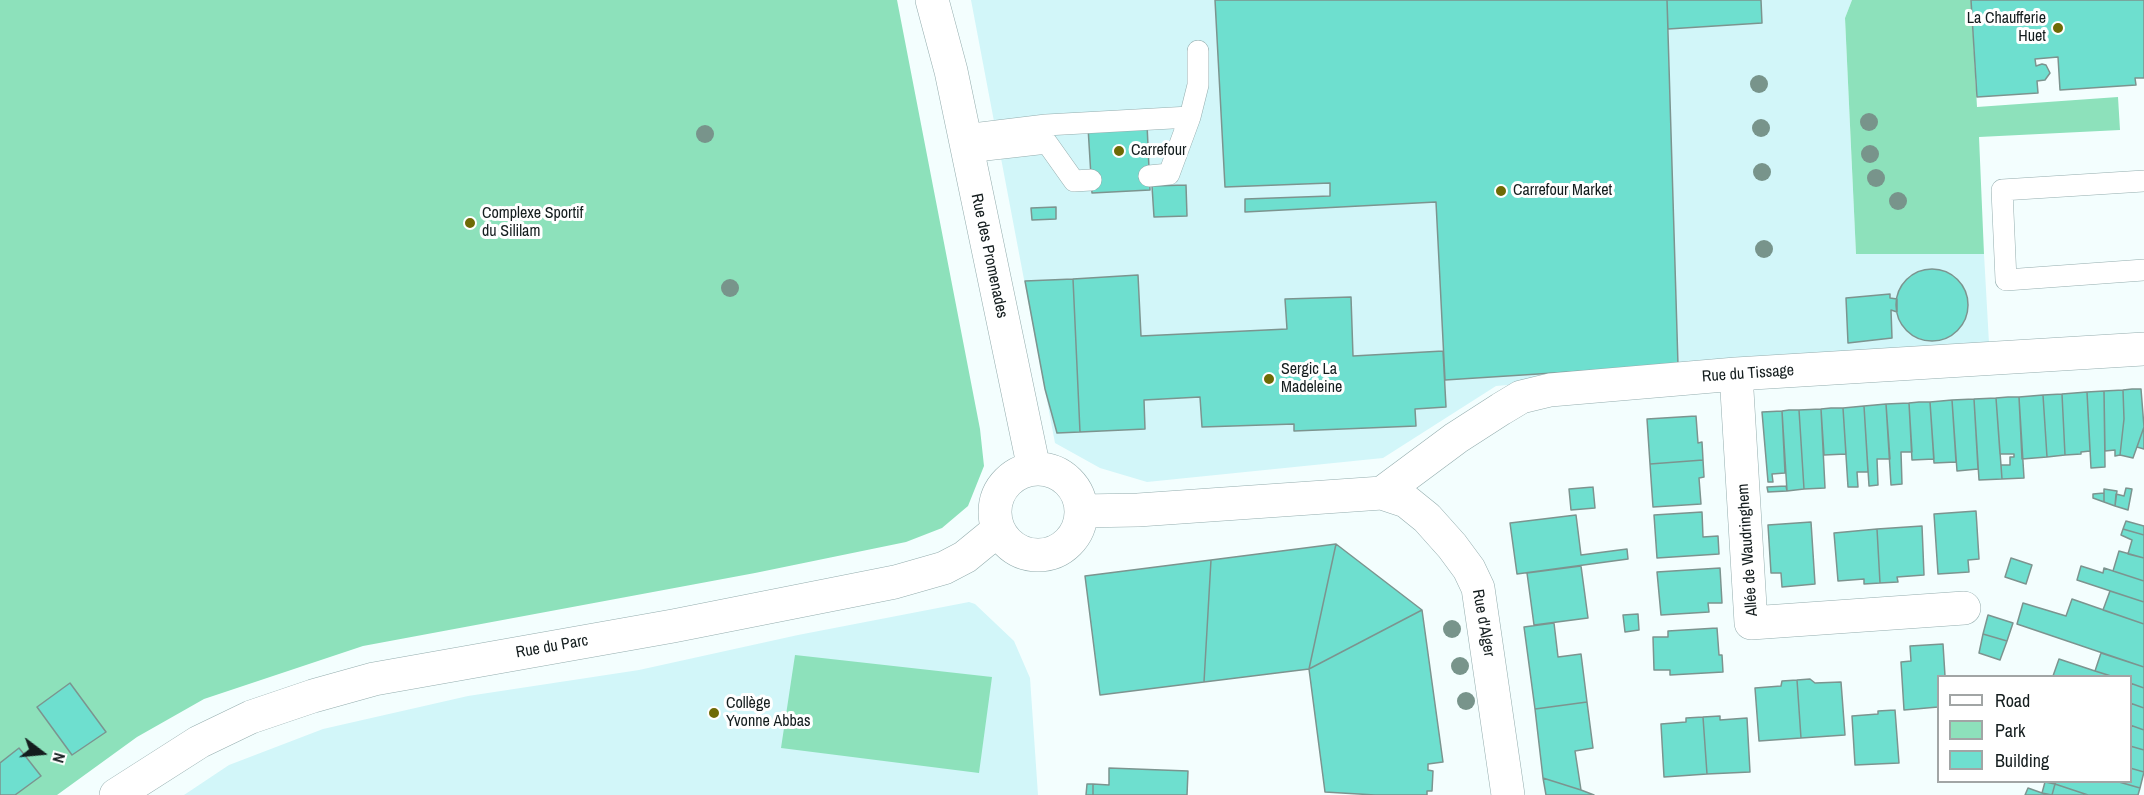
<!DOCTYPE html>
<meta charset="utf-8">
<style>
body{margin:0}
#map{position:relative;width:2144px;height:795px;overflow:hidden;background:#f3fefe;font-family:"Archivo Narrow",sans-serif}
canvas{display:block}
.legend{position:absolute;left:1937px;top:675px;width:195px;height:108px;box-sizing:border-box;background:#fff;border:2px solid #a1a5a5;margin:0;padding:8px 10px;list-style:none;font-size:18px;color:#141d1e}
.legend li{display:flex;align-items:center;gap:12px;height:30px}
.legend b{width:30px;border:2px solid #a1a5a5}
.north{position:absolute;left:12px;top:723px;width:60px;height:60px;-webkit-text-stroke:4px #fff;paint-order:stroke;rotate:106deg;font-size:16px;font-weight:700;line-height:24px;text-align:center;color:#141d1e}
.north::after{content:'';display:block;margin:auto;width:21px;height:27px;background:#141d1e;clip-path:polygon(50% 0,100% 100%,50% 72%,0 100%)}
</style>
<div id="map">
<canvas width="2144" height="795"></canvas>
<ul class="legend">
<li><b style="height:8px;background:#fff"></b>Road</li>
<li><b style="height:16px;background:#8de1bb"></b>Park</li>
<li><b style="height:16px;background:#6edfcf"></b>Building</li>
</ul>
<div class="north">N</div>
</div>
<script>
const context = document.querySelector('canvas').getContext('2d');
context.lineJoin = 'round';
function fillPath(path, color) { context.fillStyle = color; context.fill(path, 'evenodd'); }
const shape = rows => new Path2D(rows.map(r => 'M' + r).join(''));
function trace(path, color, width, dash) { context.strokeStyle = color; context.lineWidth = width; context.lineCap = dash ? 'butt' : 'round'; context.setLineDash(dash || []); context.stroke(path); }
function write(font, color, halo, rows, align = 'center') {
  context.font = font + ' "Archivo Narrow",sans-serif'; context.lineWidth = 6; context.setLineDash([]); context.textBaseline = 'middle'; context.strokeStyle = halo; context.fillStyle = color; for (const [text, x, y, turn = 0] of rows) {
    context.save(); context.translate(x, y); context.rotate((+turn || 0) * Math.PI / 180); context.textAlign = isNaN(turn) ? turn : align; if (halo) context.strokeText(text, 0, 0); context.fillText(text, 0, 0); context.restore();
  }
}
const built = shape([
 [971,0,1852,0,1845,18,1856,254,1984,254,1989,343,1496,386,1383,458,1147,482,1100,468,1055,443],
 [969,602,975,604,1014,641,1030,678,1038,795,184,795,229,765,323,729,468,696,639,670,798,635]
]);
const green = shape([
 [0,0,897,0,980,429,984,466,968,506,942,528,906,542,755,573,363,646,204,699,137,737,57,795,0,795],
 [1852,0,1971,0,1977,107,2118,97,2120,130,1979,137,1984,254,1856,254,1845,18],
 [795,655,992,677,979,773,781,748]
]);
const building = shape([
 [1215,0,1667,0,1678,365,1445,380,1436,202,1245,212,1245,199,1330,196,1330,183,1225,187,1215,0],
 [1667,0,1761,0,1762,23,1668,29,1667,0],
 [1971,0,2144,0,2144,78,2135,78,2136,85,2060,90,2058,57,2035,59,2036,66,2042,64,2046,65,2050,73,2045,80,2037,81,2038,93,1977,97,1971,0],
 [1147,124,1150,190,1092,193,1088,127,1147,124],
 [1186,185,1187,216,1154,217,1152,186,1186,185],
 [1056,207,1056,219,1032,220,1031,208,1056,207],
 '1896 305a36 36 0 1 1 72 0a36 36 0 1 1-72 0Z',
 [1138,275,1141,336,1287,329,1285,299,1351,297,1353,356,1443,351,1446,407,1415,409,1416,426,1294,431,1294,424,1202,427,1200,397,1144,400,1145,429,1080,432,1073,279,1138,275],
 [1073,279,1080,432,1057,433,1045,389,1025,281,1073,279],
 [1890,294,1890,298,1897,299,1897,312,1891,310,1892,338,1848,343,1846,298,1890,294],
 [2132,389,2141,389,2144,427,2133,458,2120,455,2124,419,2123,390,2132,389],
 [2123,390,2124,419,2120,455,2115,456,2115,450,2105,451,2104,391,2123,390],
 [2104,391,2105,467,2091,468,2087,392,2104,391],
 [2087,392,2090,451,2081,452,2081,454,2065,455,2062,394,2087,392],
 [2062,394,2065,455,2047,457,2043,395,2062,394],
 [2043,395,2047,457,2022,459,2019,397,2043,395],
 [2008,397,2019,397,2024,478,2002,479,2001,465,2010,465,2010,457,2014,457,2014,454,2000,454,1996,398,2008,397],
 [1996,398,2002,479,1979,480,1974,399,1996,398],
 [1974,399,1978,469,1957,471,1952,400,1974,399],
 [1952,400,1956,462,1934,463,1930,402,1952,400],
 [1919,402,1930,402,1934,459,1912,460,1909,403,1919,402],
 [1909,403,1912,452,1901,452,1902,484,1891,485,1886,404,1909,403],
 [1886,404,1890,459,1877,459,1878,485,1869,486,1864,406,1886,404],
 [1864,406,1868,472,1857,472,1858,487,1848,487,1843,408,1864,406],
 [1831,408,1843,408,1846,454,1824,455,1821,409,1831,408],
 [1821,409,1825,488,1804,489,1799,410,1821,409],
 [1789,410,1799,410,1804,489,1787,491,1782,411,1789,410],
 [1782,411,1785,473,1772,474,1773,482,1768,482,1762,412,1782,411],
 [1696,416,1698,443,1702,442,1703,460,1650,464,1647,419,1696,416],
 [2144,427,2144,449,2137,447,2144,427],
 [1703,460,1704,477,1699,478,1701,504,1653,507,1650,464,1703,460],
 [1786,486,1787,491,1768,492,1767,487,1786,486],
 [1593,487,1595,508,1571,510,1569,489,1593,487],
 [2126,488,2132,489,2128,510,2115,506,2116,494,2124,496,2126,488],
 [2104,489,2117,491,2115,506,2104,502,2104,489],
 [2104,493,2104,502,2093,498,2093,494,2104,493],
 [1976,511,1979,559,1968,560,1969,572,1938,574,1934,514,1976,511],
 [1702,512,1703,537,1718,536,1719,554,1657,558,1654,515,1702,512],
 [1576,515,1581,555,1627,549,1628,559,1517,574,1510,523,1576,515],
 [2126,521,2144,526,2144,535,2123,529,2126,521],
 [1811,522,1815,584,1782,587,1781,573,1771,573,1768,525,1811,522],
 [1922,526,1924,575,1897,577,1898,582,1880,583,1877,529,1922,526],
 [1877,529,1880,583,1864,584,1864,579,1838,581,1834,533,1877,529],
 [2123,529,2144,535,2144,558,2128,554,2132,540,2121,535,2123,529],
 [1336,544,1422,610,1309,669,1336,544],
 [1336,544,1309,669,1204,682,1211,560,1336,544],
 [2119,551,2144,558,2144,581,2113,571,2119,551],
 [2011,558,2032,565,2026,584,2005,577,2011,558],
 [1211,560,1204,682,1100,695,1085,576,1211,560],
 [1581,566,1588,618,1534,625,1527,573,1581,566],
 [2081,566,2103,573,2104,568,2144,581,2144,602,2077,580,2081,566],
 [1720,568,1722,603,1708,603,1709,612,1661,615,1657,572,1720,568],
 [2110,591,2144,602,2144,624,2103,610,2110,591],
 [2072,599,2144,624,2144,667,2017,624,2023,603,2066,616,2072,599],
 [1422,610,1443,762,1428,764,1428,770,1433,771,1432,791,1427,791,1427,795,1375,795,1325,792,1309,669,1422,610],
 [1638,614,1639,630,1625,632,1623,615,1638,614],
 [1988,615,2013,623,2007,641,1983,634,1988,615],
 [1554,623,1558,657,1581,654,1587,702,1535,709,1524,627,1554,623],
 [1717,628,1719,655,1722,655,1723,672,1670,675,1670,670,1654,670,1653,637,1668,637,1668,631,1717,628],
 [1983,634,2007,641,2000,660,1979,653,1983,634],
 [1943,644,1945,676,1938,676,1938,707,1904,710,1901,662,1911,661,1910,646,1943,644],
 [2101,653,2144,667,2144,688,2130,683,2130,676,2111,676,2095,671,2101,653],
 [2059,659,2095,671,2111,676,2053,676,2059,659],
 [1810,679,1815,683,1841,682,1845,735,1801,738,1797,680,1810,679],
 [1797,680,1801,738,1759,741,1755,688,1781,686,1782,681,1797,680],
 [70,683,106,732,72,755,37,707,70,683],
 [2130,683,2144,688,2144,708,2130,703,2130,683],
 [1587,702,1593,748,1575,751,1581,790,1543,778,1535,709,1587,702],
 [2130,703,2144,708,2144,730,2130,725,2130,703],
 [1895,710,1899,763,1855,765,1852,716,1878,714,1878,711,1895,710],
 [1720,716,1720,720,1747,718,1750,772,1707,774,1703,717,1720,716],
 [1703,717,1707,774,1664,777,1661,724,1686,722,1686,718,1703,717],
 [2130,725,2144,730,2144,750,2130,746,2130,725],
 [2130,746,2144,750,2144,772,2130,768,2130,746],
 [19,748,41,776,15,795,0,795,0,763,19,748],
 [1109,768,1188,771,1187,795,1093,795,1093,784,1109,785,1109,768],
 [2130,768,2144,772,2140,788,2119,782,2130,782,2130,768],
 [1543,778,1581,790,1594,795,1546,795,1543,778],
 [2045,782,2055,784,2052,795,2042,793,2045,782],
 [2056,782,2119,782,2140,788,2138,795,2088,795,2055,784,2056,782],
 [1087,784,1093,784,1093,795,1086,795,1087,784],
 [2055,784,2088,795,2052,795,2055,784],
 [2028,788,2042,793,2050,795,2025,795,2028,788]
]);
const service = shape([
 [964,135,1046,125,1190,117],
 [968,152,1047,143,1074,181,1091,180],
 [1149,176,1169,174,1190,117,1198,85,1198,51],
 [2144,181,2002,190,2006,280,2144,270]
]);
const minor = shape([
 [932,0,951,71,1034,469],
 [1736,374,1751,623,1964,608],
 '995 512a43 43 0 1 1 86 0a43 43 0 1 1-86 0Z',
 [1382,493,1456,438,1501,409,1521,397,1550,390,1736,374,2144,349],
 [1081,511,1138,510,1382,493,1406,501,1427,518,1452,546,1469,569,1478,588,1508,795],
 [116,795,199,742,251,717,313,696,374,679,673,626,895,582,944,568,965,557,998,530]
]);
const trees = [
 [1759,84],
 [1869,122],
 [1761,128],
 [705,134],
 [1870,154],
 [1762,172],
 [1876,178],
 [1898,201],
 [1764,249],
 [730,288],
 [1452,629],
 [1460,666],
 [1466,701]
];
const markers = [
 [2058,28,6,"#6e6a05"],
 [1119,151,6,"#6e6a05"],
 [1501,191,6,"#6e6a05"],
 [470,223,6,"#6e6a05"],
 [1269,379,6,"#6e6a05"],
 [714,713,6,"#6e6a05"]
];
const poiNames = [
 ["La Chaufferie",2046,19,"right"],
 ["Huet",2046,37,"right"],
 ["Carrefour",1131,151],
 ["Carrefour Market",1513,191],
 ["Complexe Sportif",482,214],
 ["du Sililam",482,232],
 ["Sergic La",1281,370],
 ["Madeleine",1281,388],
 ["Collège",726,704],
 ["Yvonne Abbas",726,722]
];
const streetNames = [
 ["Rue des Promenades",989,256,78],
 ["Rue du Tissage",1748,374,-4],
 ["Allée de Waudringhem",1748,550,-94],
 ["Rue d'Alger",1483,623,80],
 ["Rue du Parc",552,647,-10]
];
fillPath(built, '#d2f6f9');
fillPath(green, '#8de1bb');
fillPath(building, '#6edfcf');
trace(building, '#7c948f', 1.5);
trace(service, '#94adae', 22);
trace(minor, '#94adae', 34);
trace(service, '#fff', 21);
trace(minor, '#fff', 33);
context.fillStyle = '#78948b';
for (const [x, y] of trees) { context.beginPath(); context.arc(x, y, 9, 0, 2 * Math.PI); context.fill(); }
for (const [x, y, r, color] of markers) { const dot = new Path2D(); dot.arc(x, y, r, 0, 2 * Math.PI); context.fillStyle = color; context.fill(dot); trace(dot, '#fff', 2); }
write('16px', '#141d1e', '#fff', poiNames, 'left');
write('16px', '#141d1e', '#fff', streetNames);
</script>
